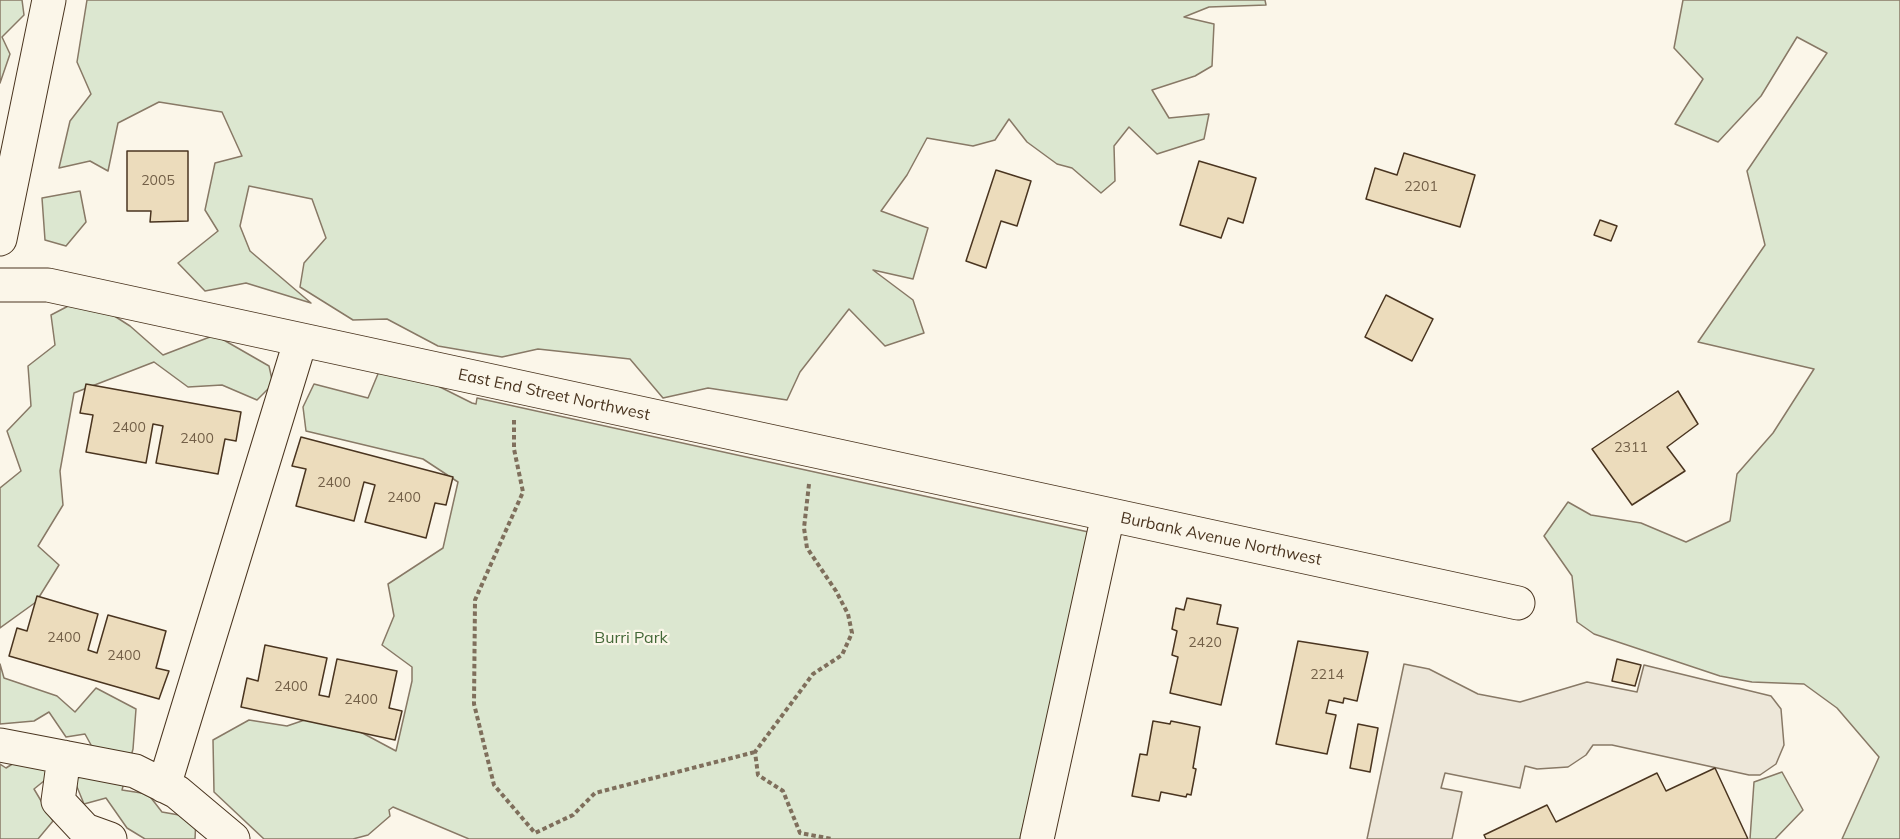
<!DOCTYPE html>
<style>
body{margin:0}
canvas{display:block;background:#fbf6e9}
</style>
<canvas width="1900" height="839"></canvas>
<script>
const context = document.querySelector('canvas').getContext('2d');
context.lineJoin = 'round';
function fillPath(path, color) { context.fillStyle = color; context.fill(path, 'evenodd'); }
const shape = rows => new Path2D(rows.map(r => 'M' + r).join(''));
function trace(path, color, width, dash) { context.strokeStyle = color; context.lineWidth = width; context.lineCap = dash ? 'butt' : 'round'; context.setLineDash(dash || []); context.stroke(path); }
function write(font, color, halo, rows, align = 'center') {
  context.font = font + ' Mulish,sans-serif'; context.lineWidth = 4.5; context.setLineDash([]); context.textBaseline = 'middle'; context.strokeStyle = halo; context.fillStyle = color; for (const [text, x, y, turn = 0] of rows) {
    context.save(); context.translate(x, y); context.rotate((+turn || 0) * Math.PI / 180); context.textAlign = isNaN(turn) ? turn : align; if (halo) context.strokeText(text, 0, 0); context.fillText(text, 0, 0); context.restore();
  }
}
const green = shape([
 [0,0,22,0,24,15,2,37,10,54,0,83,0,0],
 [87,0,1265,0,1266,5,1209,7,1184,17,1214,24,1212,66,1195,76,1152,90,1169,118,1209,114,1204,139,1157,154,1129,127,1114,146,1115,181,1101,193,1072,168,1057,164,1027,142,1009,119,995,140,973,146,927,138,907,175,881,211,928,228,913,279,873,270,913,300,924,333,885,346,849,309,800,372,787,400,708,388,663,398,630,359,538,349,502,357,438,346,387,319,353,320,300,287,304,263,326,238,312,199,249,186,240,226,250,251,311,303,246,283,205,291,178,263,218,231,205,210,215,163,242,156,222,112,159,102,118,123,108,171,90,161,59,168,70,121,91,94,77,62,87,0],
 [1683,0,1900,0,1900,839,1842,839,1879,757,1837,708,1804,684,1752,682,1720,676,1594,634,1577,622,1572,576,1544,536,1568,502,1591,515,1641,523,1686,542,1730,521,1737,474,1773,433,1814,369,1698,342,1765,245,1747,171,1827,53,1797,37,1761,96,1718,142,1675,124,1703,79,1674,48,1683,0],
 [80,191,86,222,66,246,45,240,42,198,80,191],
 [74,303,105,310,130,326,163,355,215,335,269,366,273,384,257,400,222,385,188,387,154,362,74,393,60,471,63,505,38,546,59,565,36,602,0,628,0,488,21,471,7,431,31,406,28,366,55,345,51,315,74,303],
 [380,369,430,382,472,403,476,404,477,398,1093,533,1020,839,469,839,393,807,389,810,390,816,368,835,353,839,264,839,214,792,213,740,249,720,287,726,325,713,396,751,412,681,412,667,382,645,394,616,388,584,443,548,458,482,423,459,306,431,303,407,314,384,368,398,380,369],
 [0,664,4,678,57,696,75,712,96,688,136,709,133,749,122,790,148,794,162,812,196,818,195,839,145,839,127,828,106,798,84,804,75,782,83,756,96,754,85,734,66,737,49,712,34,721,0,724,0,664],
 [44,744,60,768,34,789,53,821,38,839,0,839,0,764,6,768,44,744],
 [1782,772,1803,810,1775,839,1750,839,1754,782,1782,772]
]);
const parking = shape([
 [1404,664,1429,669,1478,694,1520,702,1587,682,1637,692,1644,665,1771,696,1781,709,1784,745,1776,764,1760,775,1749,775,1612,745,1593,745,1586,755,1568,767,1537,769,1525,766,1520,788,1445,773,1441,788,1462,792,1452,839,1367,839,1404,664]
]);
const building = shape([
 [127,151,188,151,188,221,150,222,151,211,127,211,127,151],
 [1404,153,1475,175,1460,227,1366,199,1375,168,1397,175,1404,153],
 [1199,161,1256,178,1243,223,1228,218,1221,238,1180,225,1199,161],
 [996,170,1031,181,1017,226,1001,221,986,268,966,261,996,170],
 [1600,220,1617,226,1611,241,1594,235,1600,220],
 [1386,295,1433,319,1412,361,1365,337,1386,295],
 [86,384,241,412,236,441,225,439,218,474,156,463,163,426,153,424,146,463,86,452,93,415,80,413,86,384],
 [1678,391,1698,424,1667,447,1685,471,1632,505,1592,449,1678,391],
 [301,437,453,477,446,505,435,503,426,538,365,522,375,485,364,482,354,521,296,506,306,469,292,466,301,437],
 [37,596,98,614,88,650,97,653,108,615,166,631,156,668,169,671,159,699,9,656,17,628,27,631,37,596],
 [1187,598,1221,605,1217,624,1238,628,1221,705,1170,693,1178,657,1172,655,1177,631,1172,629,1176,608,1184,610,1187,598],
 [1298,641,1368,652,1357,701,1344,698,1343,703,1329,700,1326,713,1336,715,1327,754,1276,744,1298,641],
 [265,645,327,658,319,695,329,697,337,659,397,671,389,708,402,711,395,740,241,707,247,678,258,681,265,645],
 [1617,659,1641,665,1635,686,1612,681,1617,659],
 [1153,721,1170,724,1171,721,1200,727,1193,768,1196,769,1191,795,1187,794,1186,797,1161,792,1159,801,1132,796,1140,754,1147,755,1153,721],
 [1358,724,1378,728,1370,772,1350,768,1358,724],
 [1715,768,1748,839,1486,839,1484,835,1547,805,1556,822,1657,773,1666,791,1715,768]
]);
const path = shape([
 [514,420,514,449,523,492,475,600,474,704,494,785,535,833,573,815,595,793,755,752],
 [809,484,804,528,807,548,836,591,848,614,852,633,842,655,813,674,755,752,758,775,783,791,800,833,832,839]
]);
const minor = shape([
 [0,239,49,0],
 [0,285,48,285,1518,603],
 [0,745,135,771,177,792,233,839],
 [64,757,58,801,85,830,110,839],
 [164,786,300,342],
 [1037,839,1108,515]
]);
const numberNames = [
 ["2005",158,181],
 ["2201",1421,187],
 ["2400",129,428],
 ["2400",197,439],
 ["2311",1631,448],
 ["2400",334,483],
 ["2400",404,498],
 ["2400",64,638],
 ["2420",1205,643],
 ["2400",124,656],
 ["2214",1327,675],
 ["2400",291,687],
 ["2400",361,700]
];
const streetNames = [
 ["East End Street Northwest",554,395,12],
 ["Burbank Avenue Northwest",1221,539,12]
];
const parkNames = [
 ["Burri Park",631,638]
];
fillPath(green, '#dce7d0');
trace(green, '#887966', 1.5);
fillPath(parking, '#ede7d9');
trace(parking, '#887966', 1.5);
fillPath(building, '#ecdcbc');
trace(building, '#4a3520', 1.5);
trace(minor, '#4a3520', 35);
trace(path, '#7f6f5c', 4, [4.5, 3]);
trace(minor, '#fbf6e9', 33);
write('14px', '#725f47', null, numberNames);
write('16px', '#4a3520', '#fbf6e9', streetNames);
write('16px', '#436837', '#fbf6e9', parkNames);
</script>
